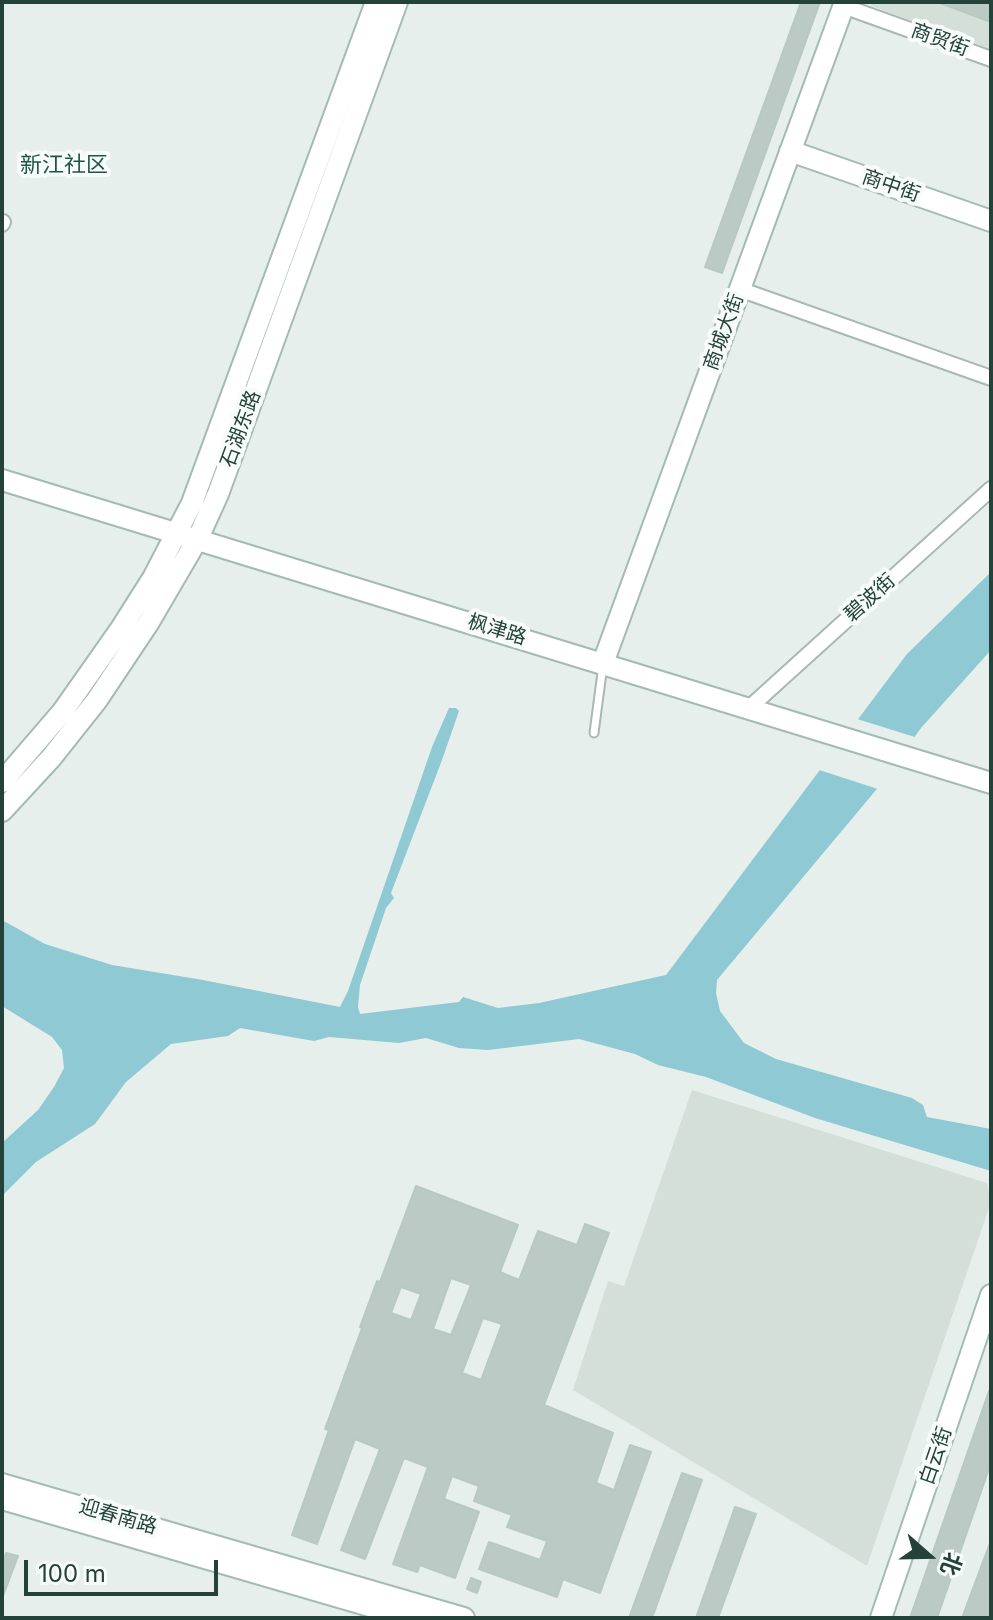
<!DOCTYPE html>
<meta charset="utf-8">
<style>
body{margin:0}
#map{position:relative;width:993px;height:1620px;overflow:hidden;background:#e6efeb;font-family:Inter,"Noto Sans SC",sans-serif}
canvas{display:block}
.frame{position:absolute;inset:0;border:4px solid #24423a;pointer-events:none}
.north{position:absolute;left:889px;top:1516px;width:80px;height:80px;-webkit-text-stroke:6px #f7fbf9;paint-order:stroke;rotate:110deg;font-size:22px;font-weight:700;line-height:32px;text-align:center;color:#24423a}
.north::after{content:'';display:block;margin:auto;width:28px;height:36px;background:#24423a;clip-path:polygon(50% 0,100% 100%,50% 72%,0 100%)}
.scale{position:absolute;left:24px;top:1560px;width:194px;height:36px;box-sizing:border-box;border:4px solid #24423a;border-top:0;padding-left:10px;font-size:24px;line-height:28px;white-space:nowrap;color:#24423a;-webkit-text-stroke:6px #f7fbf9;paint-order:stroke}
</style>
<div id="map">
<canvas width="993" height="1620"></canvas>
<div class="frame"></div>
<div class="north">北</div>
<div class="scale">100 m</div>
</div>
<script>
const context = document.querySelector('canvas').getContext('2d');
context.lineJoin = 'round';
function fillPath(path, color) { context.fillStyle = color; context.fill(path, 'evenodd'); }
const shape = rows => new Path2D(rows.map(r => 'M' + r).join(''));
function trace(path, color, width, dash) { context.strokeStyle = color; context.lineWidth = width; context.lineCap = dash ? 'butt' : 'round'; context.setLineDash(dash || []); context.stroke(path); }
function write(font, color, halo, rows, align = 'center') {
  context.font = font + ' Inter,"Noto Sans SC",sans-serif'; context.lineWidth = 8; context.setLineDash([]); context.textBaseline = 'middle'; context.strokeStyle = halo; context.fillStyle = color; for (const [text, x, y, turn = 0] of rows) {
    context.save(); context.translate(x, y); context.rotate((+turn || 0) * Math.PI / 180); context.textAlign = isNaN(turn) ? turn : align; if (halo) context.strokeText(text, 0, 0); context.fillText(text, 0, 0); context.restore();
  }
}
const built = shape([
 [869,2,991,2,991,51,872,6],
 [692,1090,987,1183,991,1202,867,1566,573,1390,608,1281,624,1286]
]);
const water = shape([
 [991,572,991,650,921,728,876,790,717,980,716,993,720,1011,744,1043,776,1059,912,1098,923,1105,927,1117,991,1129,991,1171,815,1118,706,1077,658,1065,635,1054,579,1039,488,1050,459,1048,426,1038,399,1043,329,1037,314,1041,240,1028,228,1036,171,1044,126,1082,95,1124,36,1162,2,1196,2,1143,38,1110,54,1087,64,1068,62,1050,52,1037,2,1006,2,920,45,944,112,965,203,980,340,1007,348,991,432,747,449,708,456,708,459,711,442,760,391,893,394,898,386,908,360,985,358,1007,360,1014,459,1002,463,997,498,1008,539,1003,666,975,907,654]
]);
const pier = shape([
 [854,718,918,738,881,790,816,769]
]);
const building = shape([
 [801,2,820,2,722,273,705,267,801,2],
 [940,2,991,2,991,22,940,3,940,2],
 [416,1186,518,1225,500,1272,519,1280,538,1231,577,1245,585,1224,609,1233,544,1405,613,1433,596,1483,614,1490,630,1445,651,1452,600,1593,563,1579,557,1597,479,1569,489,1542,540,1560,547,1541,507,1527,512,1515,474,1501,479,1486,452,1476,444,1499,479,1512,455,1578,420,1565,417,1572,393,1564,428,1467,404,1458,365,1559,341,1550,380,1449,355,1439,317,1544,292,1535,329,1430,325,1429,362,1328,360,1327,377,1281,380,1282,416,1186],
 [451,1278,471,1285,451,1335,433,1329,451,1278],
 [401,1287,421,1294,411,1320,391,1313,401,1287],
 [483,1318,502,1324,481,1380,462,1373,483,1318],
 [989,1391,991,1463,937,1618,910,1618,989,1391],
 [682,1473,702,1480,652,1618,629,1618,682,1473],
 [735,1507,756,1514,718,1618,696,1618,735,1507],
 [990,1543,991,1610,988,1618,962,1618,990,1543],
 [6,1553,18,1556,3,1596,2,1565,6,1553],
 [471,1578,481,1582,477,1593,467,1589,471,1578]
]);
const lane = shape([
 [594,733,603,665]
]);
const street = shape([
 [843,6,991,59],
 [2,224,3,222],
 [739,289,991,378],
 [749,708,991,489]
]);
const secondary = shape([
 [790,151,991,221],
 [2,480,991,783],
 [603,663,845,2],
 [2,782,63,711,120,630,153,578,192,503,376,2],
 [2,811,51,758,97,700,149,622,198,538,218,494,397,2],
 [2,1484,464,1618],
 [2,1499,411,1618],
 [881,1618,991,1295]
]);
const streetNames = [
 ["商贸街",940,40,20],
 ["商中街",891,186,19],
 ["商城大街",724,332,-70],
 ["石湖东路",241,429,-70],
 ["碧波街",870,598,-42],
 ["枫津路",497,630,17],
 ["白云街",936,1456,-71],
 ["迎春南路",118,1517,16]
];
const neighbourhoodNames = [
 ["新江社区",64,165]
];
fillPath(built, '#d4dfda');
fillPath(water, '#8ec9d4');
fillPath(pier, '#e6efeb');
fillPath(building, '#bbcac4');
trace(building, '#b8c9c2', 2);
trace(lane, '#a8b8b2', 11);
trace(street, '#a8b8b2', 18);
trace(secondary, '#a4bbb3', 24);
trace(lane, '#fff', 7);
trace(street, '#fff', 14);
trace(secondary, '#fff', 20);
write('20px', '#24423a', '#f7fbf9', streetNames);
write('22px', '#1f5548', '#f7fbf9', neighbourhoodNames);
</script>
